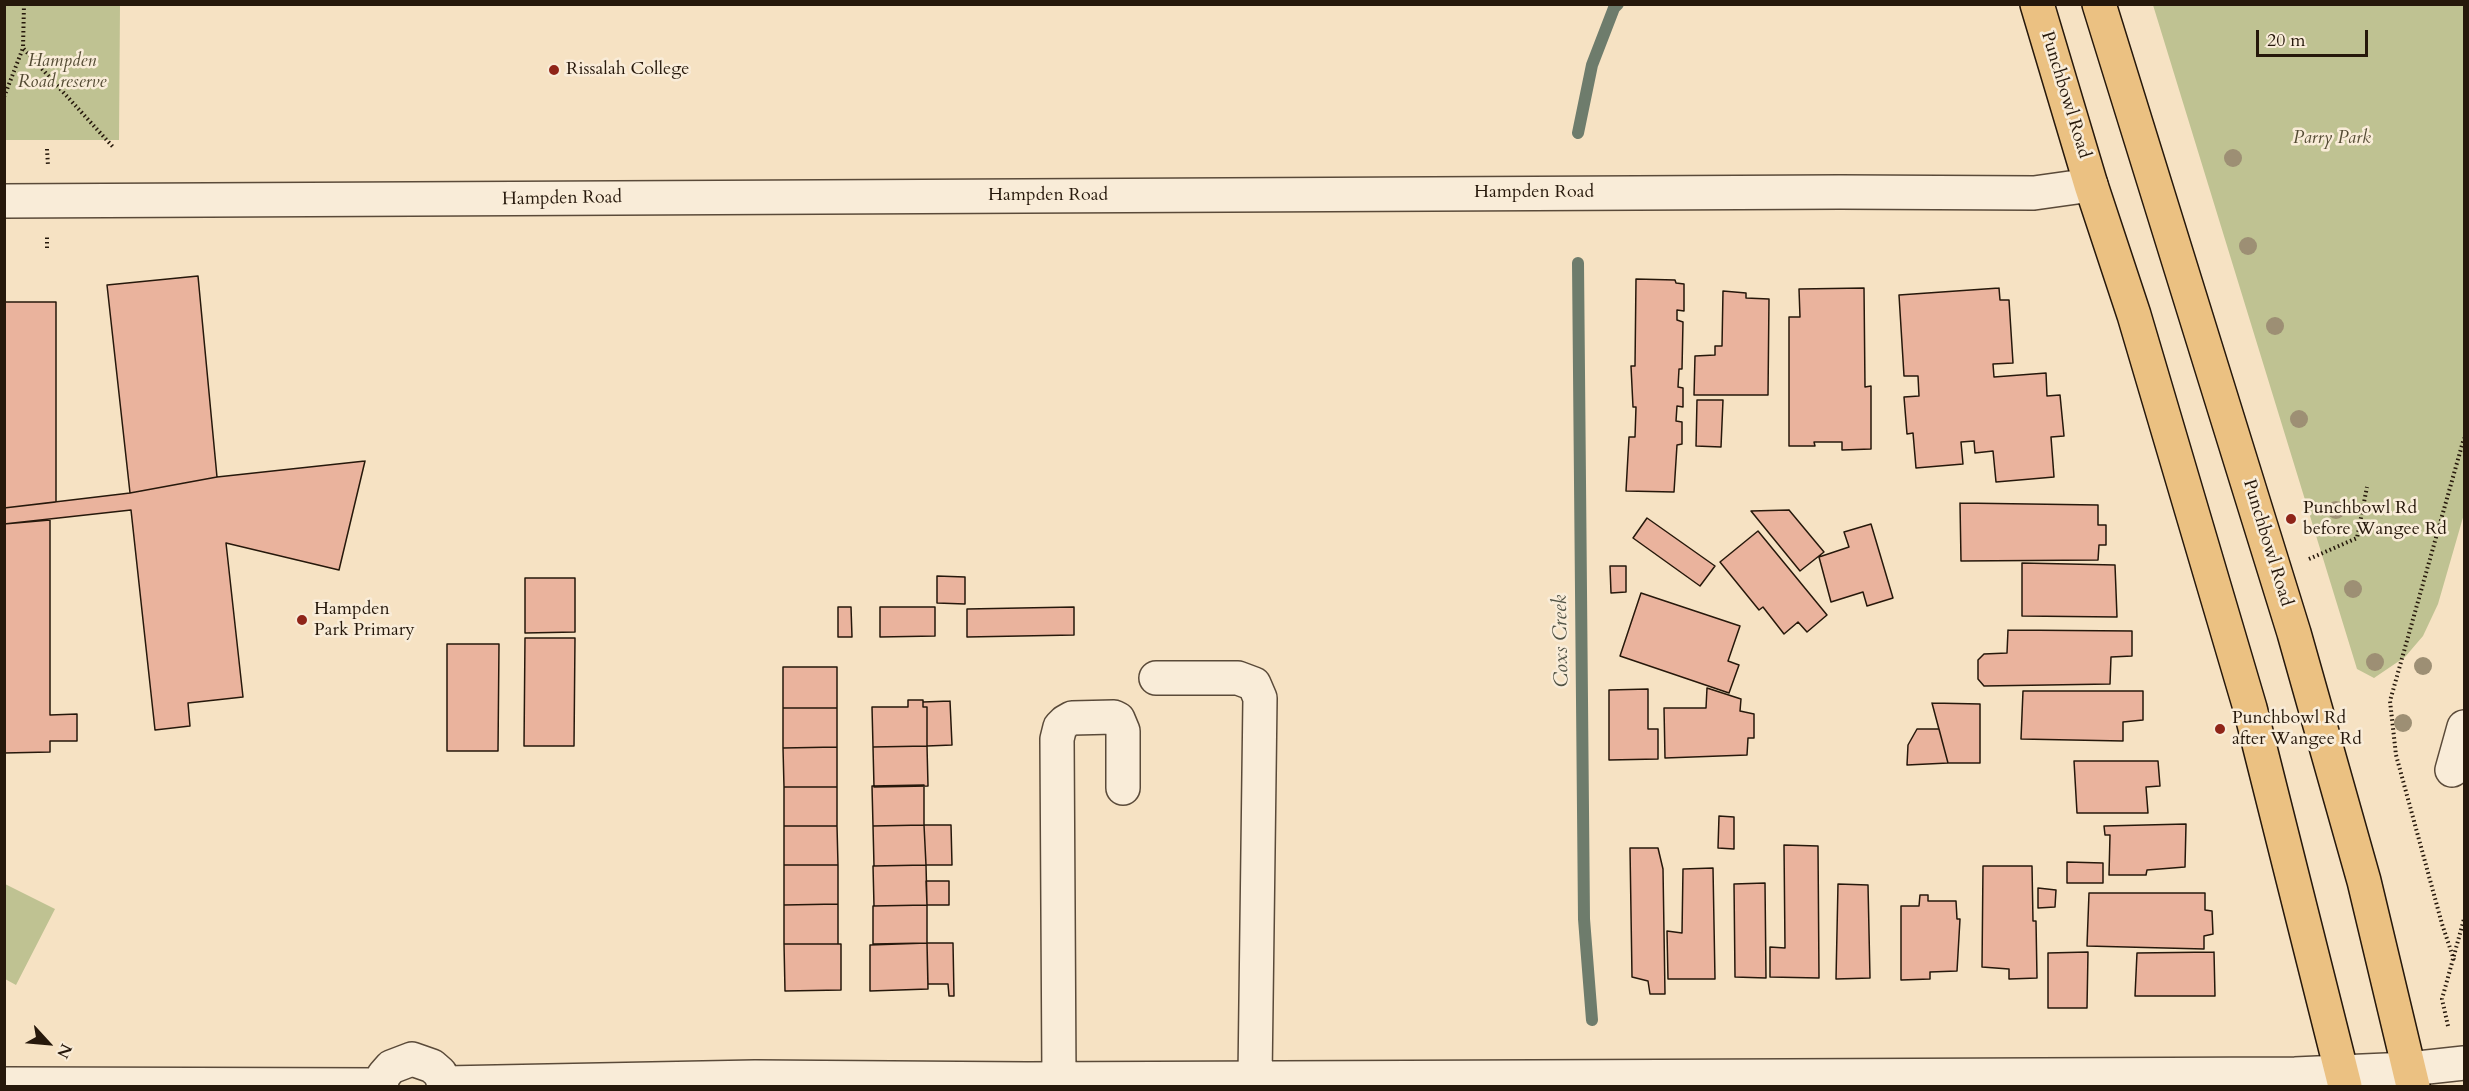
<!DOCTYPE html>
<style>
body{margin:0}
#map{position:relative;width:2469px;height:1091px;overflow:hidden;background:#f6e2c3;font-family:Cardo,serif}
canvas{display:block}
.frame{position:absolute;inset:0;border:6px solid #26180b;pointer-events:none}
.north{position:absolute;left:18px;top:1013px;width:60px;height:60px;-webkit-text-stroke:4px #f9ecd8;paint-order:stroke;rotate:116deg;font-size:16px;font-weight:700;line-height:24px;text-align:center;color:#26180b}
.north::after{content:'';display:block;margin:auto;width:21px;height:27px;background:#26180b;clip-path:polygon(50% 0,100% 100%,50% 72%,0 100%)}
.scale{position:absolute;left:2256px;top:30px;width:112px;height:27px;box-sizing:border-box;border:3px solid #26180b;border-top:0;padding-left:8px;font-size:18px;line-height:21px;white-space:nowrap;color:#26180b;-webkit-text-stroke:4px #f9ecd8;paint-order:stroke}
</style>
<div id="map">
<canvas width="2469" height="1091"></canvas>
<div class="frame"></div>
<div class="north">N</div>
<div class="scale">20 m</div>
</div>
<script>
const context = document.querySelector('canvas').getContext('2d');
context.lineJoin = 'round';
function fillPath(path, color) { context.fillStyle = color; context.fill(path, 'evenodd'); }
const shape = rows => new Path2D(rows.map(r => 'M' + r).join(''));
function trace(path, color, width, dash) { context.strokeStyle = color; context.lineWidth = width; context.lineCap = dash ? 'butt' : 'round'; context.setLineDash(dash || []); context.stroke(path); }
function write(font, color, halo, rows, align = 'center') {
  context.font = font + ' Cardo,serif'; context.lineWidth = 5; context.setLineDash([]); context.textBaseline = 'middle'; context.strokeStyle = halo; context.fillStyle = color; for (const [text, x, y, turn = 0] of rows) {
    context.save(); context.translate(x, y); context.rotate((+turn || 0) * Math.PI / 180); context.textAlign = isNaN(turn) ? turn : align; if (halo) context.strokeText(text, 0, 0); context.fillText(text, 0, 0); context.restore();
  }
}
const green = shape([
 [4,5,120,5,119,140,5,140],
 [2153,5,2464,5,2464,514,2438,604,2423,636,2405,657,2374,678,2357,669],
 [5,884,55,909,16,985,5,979]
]);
const stream = shape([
 [1578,133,1592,65,1614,8,1618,4],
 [1578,263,1584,919,1592,1020]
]);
const building = shape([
 [198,276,217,477,130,493,107,285,198,276],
 [1636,279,1675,280,1676,283,1684,284,1684,311,1677,310,1677,320,1683,322,1682,369,1679,369,1678,387,1683,388,1683,407,1677,406,1676,421,1682,422,1682,444,1677,445,1674,492,1626,491,1629,437,1635,437,1636,407,1633,407,1631,366,1635,366,1636,279],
 [1864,288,1865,387,1871,386,1871,449,1842,450,1842,442,1814,442,1815,446,1789,446,1789,317,1800,317,1799,289,1864,288],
 [1999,288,2000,300,2009,300,2013,363,1993,364,1994,377,2046,373,2047,396,2060,395,2064,436,2051,437,2054,477,1996,482,1993,451,1975,453,1974,441,1961,442,1963,464,1916,468,1913,433,1907,434,1904,397,1919,396,1918,376,1904,376,1899,295,1999,288],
 [1723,291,1746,293,1746,298,1769,299,1768,395,1694,395,1695,356,1715,355,1715,346,1722,346,1723,291],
 [4,302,56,302,56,502,4,508,4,302],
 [1697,400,1723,400,1721,447,1696,446,1697,400],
 [365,461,339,570,226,543,243,697,188,703,190,726,155,730,131,510,4,524,4,508,130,493,217,477,365,461],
 [1960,503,2098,505,2098,525,2106,525,2106,545,2099,545,2098,560,1961,561,1960,503],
 [1789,510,1824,552,1800,571,1751,511,1789,510],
 [1647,518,1715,566,1700,586,1633,538,1647,518],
 [50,520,50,715,77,714,77,741,50,741,50,752,4,753,4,524,50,520],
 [1871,524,1893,598,1867,606,1863,592,1831,602,1819,557,1849,547,1844,532,1871,524],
 [1758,531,1827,615,1807,632,1798,622,1784,634,1763,607,1759,610,1720,562,1758,531],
 [2022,563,2115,565,2117,617,2022,616,2022,563],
 [1610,566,1626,566,1626,592,1611,593,1610,566],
 [937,576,965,577,965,604,937,603,937,576],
 [525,578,575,578,575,632,525,633,525,578],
 [1641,593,1740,626,1728,661,1739,665,1729,693,1620,656,1641,593],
 [838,607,851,607,852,637,838,637,838,607],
 [880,607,935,607,935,636,880,637,880,607],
 [1074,607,1074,635,967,637,967,609,1074,607],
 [2008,630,2132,631,2132,656,2111,657,2110,684,1984,686,1978,679,1978,660,1984,654,2007,653,2008,630],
 [525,638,575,638,574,746,524,746,525,638],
 [447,644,499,644,498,751,447,751,447,644],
 [783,667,837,667,837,708,783,708,783,667],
 [1707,688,1741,699,1740,711,1754,714,1754,738,1748,738,1747,755,1665,758,1664,708,1706,708,1707,688],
 [1648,689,1648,729,1658,729,1658,759,1609,760,1609,690,1648,689],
 [2023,691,2143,691,2143,720,2123,722,2123,741,2021,739,2023,691],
 [908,700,923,700,923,707,927,707,927,746,873,747,872,707,908,707,908,700],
 [950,701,952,745,927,746,927,707,923,707,923,702,950,701],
 [1932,703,1980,704,1980,763,1948,763,1932,703],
 [783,708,837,708,837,747,783,748,783,708],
 [1917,729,1939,729,1948,763,1907,765,1908,745,1917,729],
 [927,746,928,786,874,787,873,747,927,746],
 [837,747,837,787,784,787,783,748,837,747],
 [2074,761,2158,761,2160,786,2146,787,2148,813,2077,813,2074,761],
 [924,785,924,825,873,826,872,786,924,785],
 [784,787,837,787,837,826,784,826,784,787],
 [1719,816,1734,817,1734,849,1718,848,1719,816],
 [2186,824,2185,867,2147,870,2146,875,2109,875,2110,835,2105,835,2104,826,2186,824],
 [924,825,951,825,952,865,926,865,924,825],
 [924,825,926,865,874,866,873,826,924,825],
 [784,826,837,826,838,865,784,865,784,826],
 [1784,845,1818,846,1819,978,1770,977,1770,947,1785,948,1784,845],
 [1630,848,1658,848,1663,869,1665,994,1650,994,1648,981,1632,977,1630,848],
 [2067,862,2103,863,2103,883,2067,883,2067,862],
 [784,865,838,865,838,904,784,905,784,865],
 [926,865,927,905,874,906,873,866,926,865],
 [1983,866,2032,866,2033,921,2036,921,2037,978,2009,979,2009,969,1982,967,1983,866],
 [1713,868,1715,979,1668,979,1667,931,1682,933,1683,869,1713,868],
 [926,881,949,881,949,905,927,905,926,881],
 [1765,883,1766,978,1735,977,1734,884,1765,883],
 [1838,884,1868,885,1870,978,1836,979,1838,884],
 [2038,888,2056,890,2055,907,2038,908,2038,888],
 [2089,893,2205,893,2205,910,2212,911,2213,934,2204,936,2204,949,2087,946,2089,893],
 [1920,895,1928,895,1928,901,1956,901,1957,919,1960,919,1957,971,1930,972,1930,979,1901,980,1901,906,1919,906,1920,895],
 [838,904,838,944,784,944,784,905,838,904],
 [927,905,927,943,873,944,873,906,927,905],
 [927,943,953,943,954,996,949,996,948,984,928,984,927,943],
 [927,943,928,989,870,991,870,945,927,943],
 [784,944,841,944,841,990,785,991,784,944],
 [2088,952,2087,1008,2048,1008,2048,953,2088,952],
 [2214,952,2215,996,2135,996,2137,953,2214,952]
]);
const path = shape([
 [24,4,23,48,114,148],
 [4,97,23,48],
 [47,149,48,166],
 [47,248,47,237],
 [2309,559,2357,538,2367,487],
 [2454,960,2442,924,2396,755,2390,701,2464,438],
 [2448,1026,2442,999,2464,919]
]);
const minor = shape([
 [4,201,1840,192,2034,193,2091,185],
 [1156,678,1238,678,1254,684,1260,698,1255,1078],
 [2452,770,2464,727],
 [1059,1079,1057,739,1060,727,1065,722,1072,718,1114,717,1118,719,1123,731,1123,788],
 [445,1083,755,1077,1027,1079,2295,1074,2409,1069,2464,1063],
 [4,1084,380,1085],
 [380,1086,384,1075,391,1067,412,1059,432,1066,440,1073,445,1086]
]);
const major = shape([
 [2037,4,2091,185,2134,315,2250,708,2345,1086],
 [2099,4,2294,633,2364,881,2413,1086]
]);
const trees = [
 [2233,158],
 [2248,246],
 [2275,326],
 [2299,419],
 [2336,510],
 [2353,589],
 [2375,662],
 [2423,666],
 [2403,723]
];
const markers = [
 [554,70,6,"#8f2418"],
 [2291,519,6,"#8f2418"],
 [302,620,6,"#8f2418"],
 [2220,729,6,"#8f2418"]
];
const parkNames = [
 ["Hampden",62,62],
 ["Road reserve",62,83],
 ["Parry Park",2332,139]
];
const poiNames = [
 ["Rissalah College",566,70],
 ["Punchbowl Rd",2303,509],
 ["before Wangee Rd",2303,530],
 ["Hampden",314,610],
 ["Park Primary",314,631],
 ["Punchbowl Rd",2232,719],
 ["after Wangee Rd",2232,740]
];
const streetNames = [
 ["Punchbowl Road",2065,95,73],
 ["Hampden Road",1534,193],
 ["Hampden Road",1048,196],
 ["Hampden Road",562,199,-1],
 ["Punchbowl Road",2267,543,73]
];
const waterNames = [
 ["Coxs Creek",1562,641,-91]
];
fillPath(green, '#bfc292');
trace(stream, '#6e7c6c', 12);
fillPath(building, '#eab39d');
trace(building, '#26180b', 1.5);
trace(minor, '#5a4a39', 36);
trace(major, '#26180b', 36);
trace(path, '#26180b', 4, [1.5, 3]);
trace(minor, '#f9ecd8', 33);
trace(major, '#ebc182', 33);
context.fillStyle = '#9d8f74';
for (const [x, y] of trees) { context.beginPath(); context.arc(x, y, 9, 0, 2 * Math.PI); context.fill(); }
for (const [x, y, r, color] of markers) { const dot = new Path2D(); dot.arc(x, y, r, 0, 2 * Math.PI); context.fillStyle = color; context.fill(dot); trace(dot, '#f9ecd8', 2); }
write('italic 18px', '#544b34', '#f9ecd8', parkNames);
write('18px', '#26180b', '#f9ecd8', poiNames, 'left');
write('18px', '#26180b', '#f9ecd8', streetNames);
write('italic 20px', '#505244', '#f9ecd8', waterNames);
</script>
